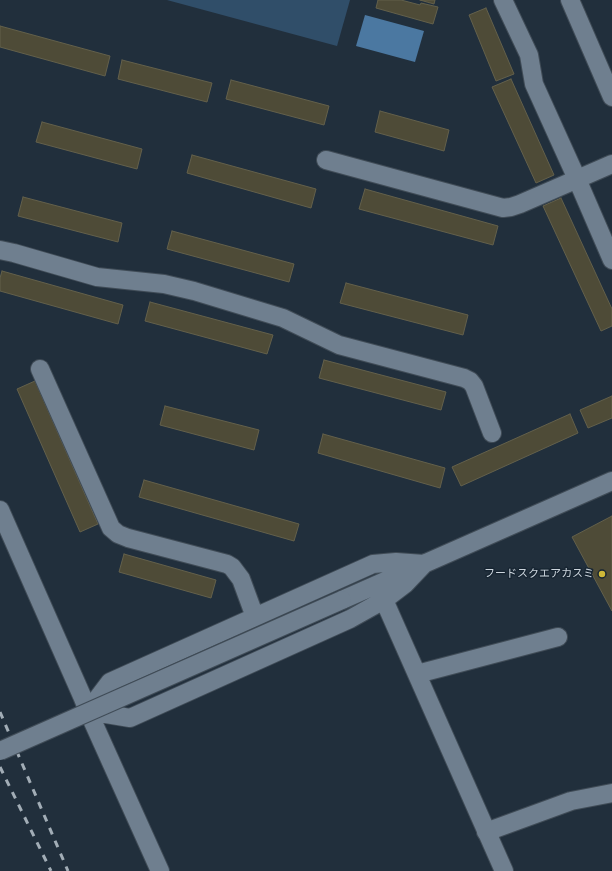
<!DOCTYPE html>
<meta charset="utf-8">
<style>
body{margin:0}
canvas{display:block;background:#212f3c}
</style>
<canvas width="612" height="871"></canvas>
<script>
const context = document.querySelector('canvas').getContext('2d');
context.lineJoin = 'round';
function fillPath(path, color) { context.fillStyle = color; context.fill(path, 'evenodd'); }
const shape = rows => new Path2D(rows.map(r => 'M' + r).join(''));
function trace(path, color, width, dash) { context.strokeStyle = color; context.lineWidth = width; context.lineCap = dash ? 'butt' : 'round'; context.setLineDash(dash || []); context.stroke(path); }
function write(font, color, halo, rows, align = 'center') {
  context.font = font + ' "PT Sans","Noto Sans JP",sans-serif'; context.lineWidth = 3; context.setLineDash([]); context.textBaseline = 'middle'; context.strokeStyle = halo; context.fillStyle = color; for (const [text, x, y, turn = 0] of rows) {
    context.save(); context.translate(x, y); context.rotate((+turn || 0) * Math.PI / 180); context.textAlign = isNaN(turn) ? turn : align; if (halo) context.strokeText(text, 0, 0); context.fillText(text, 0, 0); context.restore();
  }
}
const green = shape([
 [167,0,350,0,337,46]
]);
const water = shape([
 [365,15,424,31,415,62,356,46]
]);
const building = shape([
 [378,0,401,0,420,5,421,3,438,7,433,24,376,8,378,0],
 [420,0,435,0,434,4,420,0],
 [486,8,514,74,496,81,469,15,486,8],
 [0,26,110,56,105,76,0,47,0,26],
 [122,60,212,83,207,102,118,79,122,60],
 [511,79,554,175,536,183,492,87,511,79],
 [231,80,329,106,324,125,226,99,231,80],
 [380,111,449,130,444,151,375,132,380,111],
 [42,122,142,149,137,169,36,142,42,122],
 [192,155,316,189,311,208,187,173,192,155],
 [365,189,498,226,493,245,359,209,365,189],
 [23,197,122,223,118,242,18,216,23,197],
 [561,198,612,309,612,326,601,331,543,206,561,198],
 [172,231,294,264,289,282,167,249,172,231],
 [2,271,123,305,118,324,0,291,0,278,2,271],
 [346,283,468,315,463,335,340,303,346,283],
 [150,302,273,335,267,354,145,321,150,302],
 [324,360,446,392,441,410,319,378,324,360],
 [35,381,98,524,80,532,17,389,35,381],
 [612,396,612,418,588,428,580,410,612,396],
 [165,406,259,430,254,450,160,425,165,406],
 [570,414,578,433,461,486,452,467,570,414],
 [323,434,445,468,440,488,318,453,323,434],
 [144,480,299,524,294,541,139,497,144,480],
 [612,516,612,611,572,537,612,516],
 [124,554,216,580,211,598,119,572,124,554]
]);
const minor = shape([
 [503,0,529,55,534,84,577,179,612,260],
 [570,0,612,97],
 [326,160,503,208,511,207,520,204,612,164],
 [0,250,14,253,97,277,164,284,194,291,283,318,339,345,464,378,470,381,474,386,492,433],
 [40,369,111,528,118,534,128,538,227,564,232,567,241,579,255,617],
 [0,510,82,696,88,711,160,871],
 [396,562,424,564,405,584,384,600,350,619,130,718,88,711,110,682,373,564,396,562],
 [342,600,612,481],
 [384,600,504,871],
 [417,674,558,637],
 [486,832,571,801,612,793]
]);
const rail = shape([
 [0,712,68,871],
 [0,767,51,871]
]);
const minorBridge = shape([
 [0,751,342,600]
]);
const markers = [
 [602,574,4,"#ceb838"]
];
const poiNames = [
 ["フードスクエアカスミ",594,574]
];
fillPath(green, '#304e69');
fillPath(water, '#4b78a1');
fillPath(building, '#4e4b37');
trace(building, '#63604b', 1);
trace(minor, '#404c57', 20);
trace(minor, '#6f7f8f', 18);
trace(rail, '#a2adb6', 3, [7, 7]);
trace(minorBridge, '#404c57', 20, []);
trace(minorBridge, '#6f7f8f', 18);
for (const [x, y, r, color] of markers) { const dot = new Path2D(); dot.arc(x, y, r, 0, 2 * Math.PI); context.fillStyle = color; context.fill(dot); trace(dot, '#172532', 1.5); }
write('11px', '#ccd5dd', '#172532', poiNames, 'right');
</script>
